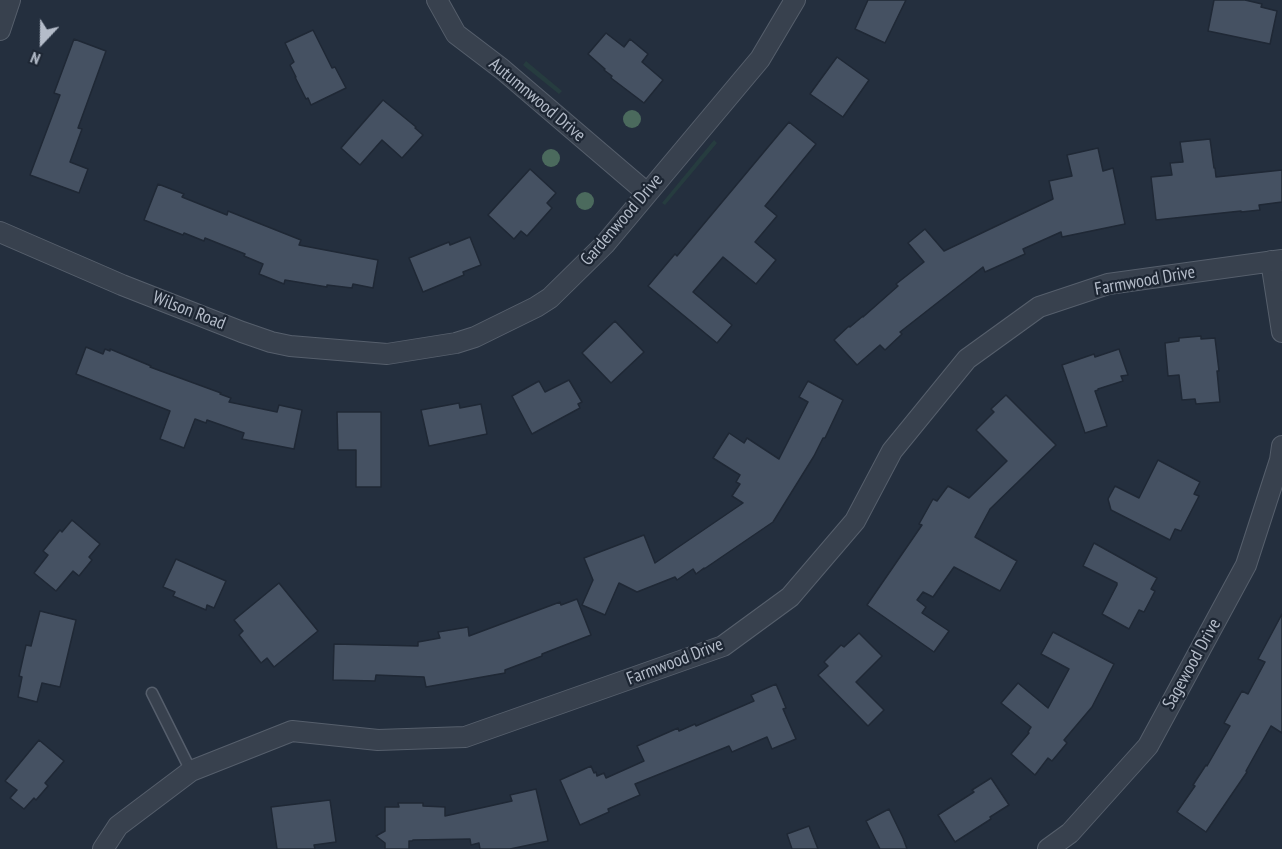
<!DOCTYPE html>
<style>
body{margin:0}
#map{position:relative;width:1282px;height:849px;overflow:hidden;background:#242f3e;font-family:"PT Sans Narrow",sans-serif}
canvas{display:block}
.north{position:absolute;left:12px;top:12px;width:60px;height:60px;-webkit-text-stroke:4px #1d2633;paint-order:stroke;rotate:202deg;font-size:16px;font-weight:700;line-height:24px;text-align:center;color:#b4bcc9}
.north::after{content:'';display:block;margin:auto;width:21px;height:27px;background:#b4bcc9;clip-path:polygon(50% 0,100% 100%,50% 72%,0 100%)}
</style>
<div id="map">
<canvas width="1282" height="849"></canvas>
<div class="north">N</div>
</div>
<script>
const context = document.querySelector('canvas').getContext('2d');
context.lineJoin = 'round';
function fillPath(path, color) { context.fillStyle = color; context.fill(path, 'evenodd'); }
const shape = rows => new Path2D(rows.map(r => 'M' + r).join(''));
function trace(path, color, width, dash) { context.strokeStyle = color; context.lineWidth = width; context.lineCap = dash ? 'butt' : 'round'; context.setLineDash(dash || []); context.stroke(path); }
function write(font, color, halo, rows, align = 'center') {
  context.font = font + ' "PT Sans Narrow",sans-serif'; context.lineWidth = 4.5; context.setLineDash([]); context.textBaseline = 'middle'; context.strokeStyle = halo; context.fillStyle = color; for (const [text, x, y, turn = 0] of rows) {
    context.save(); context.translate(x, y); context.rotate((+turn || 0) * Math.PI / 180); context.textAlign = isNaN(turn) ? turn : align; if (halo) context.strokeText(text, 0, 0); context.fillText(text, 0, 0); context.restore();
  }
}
const green = shape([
 [526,61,562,91,559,94,523,65],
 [714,140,717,143,665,205,662,203]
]);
const building = shape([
 [868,0,906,0,885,43,855,29,868,0],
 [1214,0,1245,0,1262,4,1261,7,1277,11,1270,44,1208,31,1214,0],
 [313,30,332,68,335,67,346,88,311,105,308,98,306,99,295,77,296,77,290,65,294,62,285,43,313,30],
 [606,33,624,47,630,39,648,54,642,62,663,80,644,103,611,78,612,76,604,70,605,69,588,54,606,33],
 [74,39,106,51,78,128,82,129,70,162,88,169,79,193,30,175,60,95,54,93,74,39],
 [837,57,869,80,843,117,810,94,837,57],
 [383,100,416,127,415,128,423,135,402,158,382,140,360,165,341,148,383,100],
 [789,122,816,144,765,206,777,216,755,242,776,260,756,284,723,257,693,292,732,325,717,343,648,286,675,254,677,256,789,122],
 [1210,139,1214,168,1215,168,1216,177,1282,170,1282,202,1259,205,1260,210,1241,212,1241,211,1156,220,1151,177,1172,175,1170,163,1183,162,1180,142,1210,139],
 [1098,148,1103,171,1113,168,1125,224,1062,237,1061,232,1023,249,1025,254,985,272,983,267,900,332,902,334,885,350,880,345,857,365,834,340,849,326,850,327,863,316,863,317,898,286,896,284,924,262,908,243,925,229,944,251,1053,199,1049,181,1072,176,1067,155,1098,148],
 [530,169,556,193,547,203,552,208,527,236,521,231,514,239,488,215,530,169],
 [158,184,184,194,182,197,227,215,228,211,301,240,299,245,378,260,373,288,353,284,352,288,327,285,327,287,285,280,284,284,259,274,263,264,244,256,245,254,205,238,204,241,184,233,183,235,144,220,158,184],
 [470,237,481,265,463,272,464,275,423,292,409,258,449,242,450,245,470,237],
 [615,321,644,352,611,383,582,353,615,321],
 [1201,336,1201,339,1215,338,1219,371,1217,371,1220,402,1196,404,1195,399,1182,400,1179,375,1168,376,1165,343,1179,341,1179,338,1201,336],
 [86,347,103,354,105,349,110,351,110,349,151,366,150,367,221,393,220,394,231,398,229,402,277,412,279,405,302,410,294,449,242,439,244,433,207,420,206,423,195,419,184,448,160,439,170,411,76,374,86,347],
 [1119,349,1128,375,1121,376,1123,381,1098,389,1098,390,1095,391,1107,426,1085,433,1062,365,1094,354,1095,357,1119,349],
 [569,380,582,402,578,404,580,408,532,434,512,396,539,381,545,392,569,380],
 [808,381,843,400,825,438,823,438,814,456,773,522,704,569,704,568,696,574,693,569,677,580,675,577,637,592,619,583,605,615,582,605,593,580,584,558,644,535,655,563,743,503,732,496,740,484,736,482,740,475,713,458,729,433,744,443,747,438,779,459,808,402,799,397,808,381],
 [1006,395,1056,445,990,509,975,537,1017,561,1000,591,954,567,933,597,923,592,917,600,926,607,922,613,949,631,934,652,867,605,922,525,919,524,933,499,937,501,948,486,969,498,1007,461,976,430,994,412,991,409,1006,395],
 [459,403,460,408,481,404,487,434,429,446,421,410,459,403],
 [337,412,381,412,381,487,356,487,356,450,338,450,337,412],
 [1158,460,1200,482,1194,494,1199,496,1181,531,1175,529,1170,540,1111,510,1108,499,1115,486,1139,498,1158,460],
 [72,520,100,544,89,557,92,560,79,576,73,571,56,591,34,573,48,555,43,551,60,530,62,532,72,520],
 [1094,543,1157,578,1151,589,1155,591,1144,612,1139,610,1129,629,1102,614,1117,585,1117,583,1083,566,1094,543],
 [176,559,226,581,214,608,207,605,206,610,173,596,175,592,163,587,176,559],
 [279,583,318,631,274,667,267,658,261,663,239,635,243,631,234,620,279,583],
 [577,599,591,635,542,654,542,656,505,670,505,673,426,687,424,677,376,675,375,681,333,680,334,644,418,646,418,642,440,638,438,632,468,627,469,636,560,602,561,605,577,599],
 [40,611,76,620,60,687,42,683,37,702,18,697,22,677,19,676,26,645,31,646,40,611],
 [1282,614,1282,733,1271,726,1246,771,1247,772,1206,832,1177,812,1195,786,1193,785,1206,765,1207,766,1230,726,1224,723,1242,691,1248,694,1265,662,1258,659,1282,614],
 [1053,632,1114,664,1092,707,1064,740,1067,743,1052,761,1048,758,1035,775,1011,754,1029,733,1028,732,1031,727,1001,703,1018,683,1048,708,1069,669,1041,654,1053,632],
 [859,633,882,656,856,682,884,710,868,726,818,675,828,666,824,662,841,645,844,647,859,633],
 [776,684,786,708,783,709,796,739,772,749,767,737,732,752,729,746,635,784,640,795,608,809,609,812,580,825,560,780,591,766,594,773,596,772,597,776,604,773,606,778,644,761,637,746,678,728,679,731,695,724,696,726,754,701,751,695,776,684],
 [39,740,64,761,45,783,48,786,36,800,34,798,24,809,10,798,17,790,5,781,39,740],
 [991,778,1009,805,990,817,991,819,955,842,938,815,974,792,972,790,991,778],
 [536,789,548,841,510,849,480,849,479,843,471,845,470,839,413,840,412,841,409,841,409,849,385,849,385,843,376,836,385,831,385,807,399,807,398,803,423,803,423,806,445,807,445,816,512,801,510,795,536,789],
 [330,800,336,842,314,845,315,849,277,849,271,807,330,800],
 [889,809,903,838,907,849,880,849,866,821,889,809],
 [809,826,818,849,792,849,787,834,809,826]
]);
const lane = shape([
 [152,693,191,771]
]);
const street = shape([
 [437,0,456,34,502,69,647,193],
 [0,30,10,0],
 [0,232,122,285,242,332,271,342,290,346,387,354,456,343,475,337,536,307,550,298,605,244,760,59,795,0],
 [1271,261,1282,332],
 [103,849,118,826,191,771,292,731,378,740,465,737,723,646,790,597,855,521,892,451,967,359,1039,307,1108,284,1282,260],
 [1048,849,1070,833,1148,746,1246,565,1280,460,1282,446]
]);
const trees = [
 [632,119],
 [551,158],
 [585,201]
];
const streetNames = [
 ["Autumnwood Drive",537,100,40],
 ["Gardenwood Drive",622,220,-49],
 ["Farmwood Drive",1145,281,-10],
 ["Wilson Road",189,311,21],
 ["Farmwood Drive",675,662,-21],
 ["Sagewood Drive",1192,664,-61]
];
fillPath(green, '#263c3f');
fillPath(building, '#455162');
trace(building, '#1f2835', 1.5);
trace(lane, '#565f6c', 13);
trace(street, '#565f6c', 22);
trace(lane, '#38414e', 10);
trace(street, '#38414e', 20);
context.fillStyle = '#4b6a5d';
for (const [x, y] of trees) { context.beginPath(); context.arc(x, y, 9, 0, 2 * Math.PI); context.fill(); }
write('18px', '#b4bcc9', '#1d2633', streetNames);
</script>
